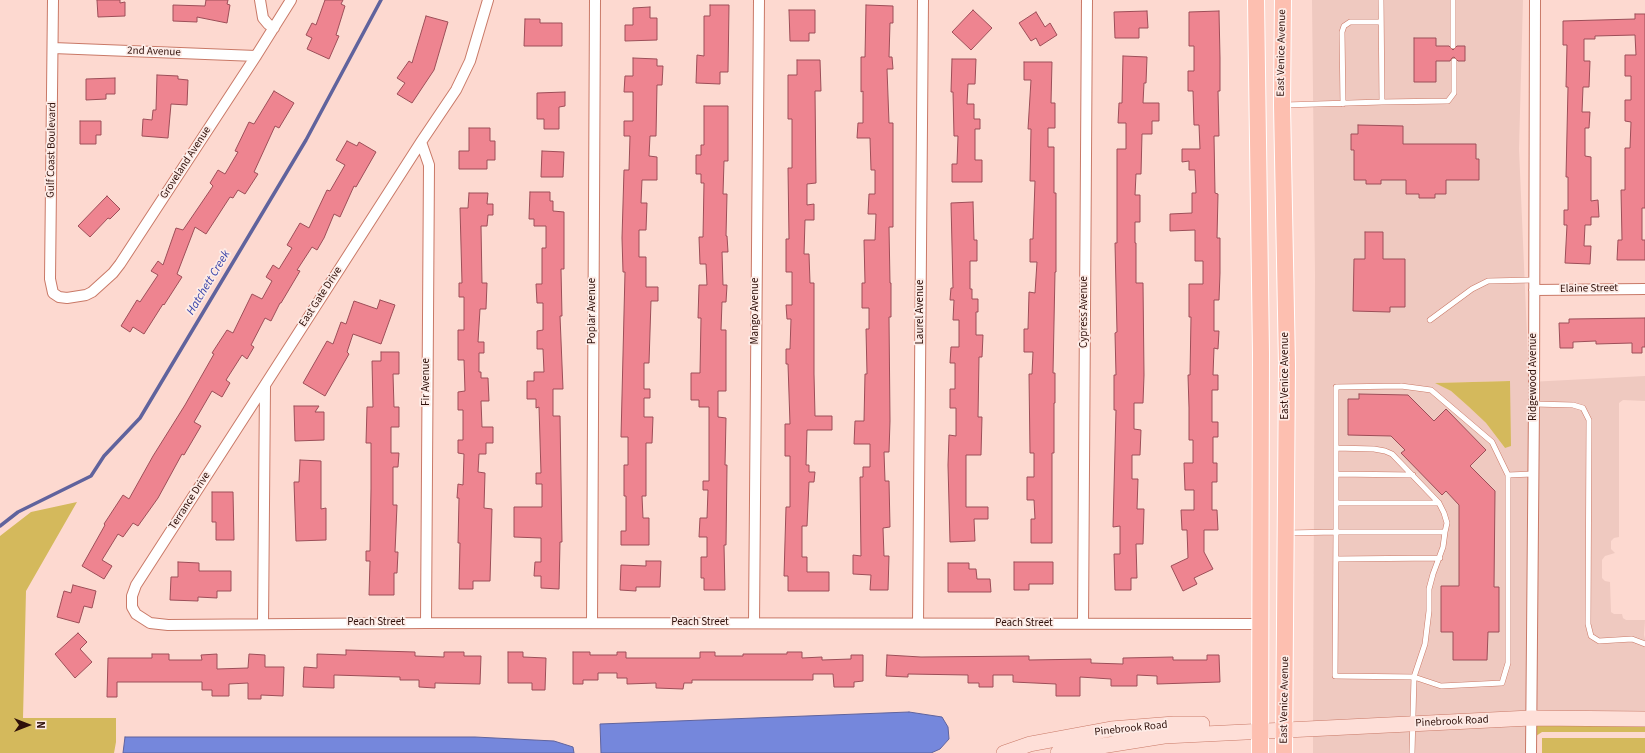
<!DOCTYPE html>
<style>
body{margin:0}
#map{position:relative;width:1645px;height:753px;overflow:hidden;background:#fdd9d0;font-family:"Source Sans 3",sans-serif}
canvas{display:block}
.north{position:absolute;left:8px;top:705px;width:40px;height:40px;-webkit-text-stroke:3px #fdebe6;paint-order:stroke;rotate:90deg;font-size:11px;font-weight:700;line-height:16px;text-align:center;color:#2f100a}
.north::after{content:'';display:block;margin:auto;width:14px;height:18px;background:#2f100a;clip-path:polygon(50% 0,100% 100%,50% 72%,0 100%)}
</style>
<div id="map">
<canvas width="1645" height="753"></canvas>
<div class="north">N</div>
</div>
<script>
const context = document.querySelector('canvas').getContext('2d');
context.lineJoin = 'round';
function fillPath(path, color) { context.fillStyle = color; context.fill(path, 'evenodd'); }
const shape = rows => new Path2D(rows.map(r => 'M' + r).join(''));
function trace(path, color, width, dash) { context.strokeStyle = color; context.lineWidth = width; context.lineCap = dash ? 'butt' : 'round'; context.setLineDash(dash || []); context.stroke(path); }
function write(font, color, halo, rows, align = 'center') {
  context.font = font + ' "Source Sans 3",sans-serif'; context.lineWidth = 3.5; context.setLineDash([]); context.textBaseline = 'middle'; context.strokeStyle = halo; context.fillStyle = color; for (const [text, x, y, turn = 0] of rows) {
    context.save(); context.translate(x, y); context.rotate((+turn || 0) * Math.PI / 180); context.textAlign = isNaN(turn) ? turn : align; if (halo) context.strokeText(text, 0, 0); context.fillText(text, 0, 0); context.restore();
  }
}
const built = shape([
 [1312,0,1523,0,1519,149,1529,382,1645,376,1645,401,1623,400,1619,403,1619,537,1614,538,1611,541,1611,549,1615,553,1605,556,1602,560,1602,578,1605,581,1610,582,1611,612,1614,614,1622,614,1623,618,1626,620,1645,620,1644,635,1645,639,1645,712,1313,722,1315,275],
 [1510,381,1505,448,1486,423,1469,407,1451,391,1436,383],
 [1534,725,1528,753,1313,753,1313,735]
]);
const green = shape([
 [1510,381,1511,446,1505,448,1486,423,1469,407,1451,391,1435,383],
 [77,502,26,591,23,718,116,718,116,742,114,753,0,753,0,536,31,512],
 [1534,725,1645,725,1645,732,1542,732,1536,736],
 [1542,738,1645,738,1645,753,1542,753]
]);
const water = shape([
 [909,712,942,717,948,727,949,739,940,749,931,753,601,753,600,724,909,712],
 [125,737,475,737,554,741,573,747,574,753,123,753,125,737]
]);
const stream = shape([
 [0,526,18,512,91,476,104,456,140,418,306,140,381,0]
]);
const building = shape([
 [97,0,120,0,120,3,125,2,125,16,98,17,97,0],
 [206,0,228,0,227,4,230,5,227,23,197,17,197,22,173,21,173,5,205,6,206,0],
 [325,0,343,0,341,4,345,6,336,35,339,36,329,59,307,49,312,38,306,35,312,23,316,25,325,0],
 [710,5,729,5,728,72,720,72,720,84,696,83,697,55,704,56,704,16,710,16,710,5],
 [866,5,893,6,893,23,890,23,889,57,892,57,893,69,887,69,889,123,893,123,893,227,889,227,890,283,891,283,891,317,889,317,890,421,889,452,884,452,885,481,889,481,890,527,883,528,884,556,889,556,888,590,870,590,871,575,853,574,853,555,861,556,860,477,863,477,863,467,870,467,870,444,854,444,855,421,864,421,865,374,867,374,866,329,869,329,869,308,862,308,862,283,865,283,864,240,875,240,876,214,868,214,869,194,875,194,875,170,871,170,870,138,857,138,858,123,863,123,863,91,861,92,861,57,865,57,866,5],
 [650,7,650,18,657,18,657,40,625,41,625,25,633,25,633,8,650,7],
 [789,10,815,10,815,33,809,33,809,41,790,41,789,10],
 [973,10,992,28,971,50,952,32,973,10],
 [1147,11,1148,28,1139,28,1139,38,1115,38,1114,12,1147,11],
 [1219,11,1220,58,1220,91,1218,91,1219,136,1214,136,1215,193,1218,194,1217,238,1220,238,1220,273,1219,300,1214,300,1214,331,1219,331,1218,349,1214,348,1213,375,1218,375,1218,390,1212,390,1212,422,1218,422,1218,437,1213,437,1213,463,1217,463,1217,482,1212,482,1212,510,1217,510,1218,530,1204,530,1204,552,1213,569,1194,578,1197,584,1183,591,1171,566,1188,558,1187,530,1182,530,1181,510,1194,510,1194,490,1185,490,1184,463,1193,463,1193,440,1189,440,1189,408,1188,375,1190,375,1191,317,1189,317,1189,284,1203,284,1203,261,1195,261,1195,230,1170,231,1170,214,1192,213,1192,193,1196,193,1195,170,1189,170,1189,161,1182,162,1182,149,1200,149,1199,125,1194,125,1193,91,1188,91,1188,71,1194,71,1194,46,1189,46,1189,12,1219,11],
 [1036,12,1045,27,1050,23,1057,35,1040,46,1036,38,1031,41,1019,23,1036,12],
 [1635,14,1645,14,1645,208,1642,208,1642,240,1645,240,1645,260,1617,260,1618,240,1622,240,1621,190,1625,190,1625,148,1630,148,1631,122,1625,121,1625,100,1631,100,1631,76,1625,76,1625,55,1636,55,1635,35,1595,36,1595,39,1584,39,1584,61,1590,61,1589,87,1583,87,1582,112,1590,112,1589,128,1585,128,1585,156,1591,157,1591,201,1598,200,1599,217,1591,217,1591,225,1585,225,1584,246,1591,246,1590,264,1565,263,1567,225,1564,225,1564,210,1568,210,1568,177,1566,177,1568,87,1566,87,1567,45,1563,45,1563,21,1635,19,1635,14],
 [426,16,448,22,434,70,412,103,397,94,405,83,397,78,409,61,412,63,426,16],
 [525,19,540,19,540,23,562,23,562,46,524,46,525,19],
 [1414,38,1436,38,1436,46,1449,46,1453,50,1457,46,1465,46,1465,61,1458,61,1454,57,1452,58,1450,61,1436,61,1436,82,1414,82,1414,38],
 [1123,56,1147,57,1146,83,1144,83,1143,103,1159,103,1159,121,1152,121,1152,134,1142,134,1141,174,1136,174,1135,195,1140,195,1140,222,1135,222,1135,243,1136,243,1136,283,1143,283,1144,375,1143,403,1134,403,1134,429,1141,430,1140,455,1132,455,1132,479,1138,479,1137,509,1144,509,1143,544,1136,544,1137,578,1131,578,1131,590,1115,590,1114,554,1120,554,1120,526,1113,527,1116,410,1114,410,1114,375,1116,375,1115,333,1117,332,1115,243,1117,243,1117,149,1126,149,1126,123,1118,123,1119,103,1122,103,1123,56],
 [633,58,657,59,657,66,663,66,662,85,657,85,656,136,650,136,649,156,657,157,657,180,642,180,641,203,647,203,646,230,639,230,639,257,646,257,646,287,658,287,658,301,651,301,649,363,644,363,644,389,650,389,650,398,644,398,644,417,653,417,652,443,646,443,646,496,642,496,643,518,649,518,649,545,621,545,621,531,626,531,626,496,624,496,624,465,628,465,628,437,621,437,625,272,623,272,622,238,624,170,629,170,630,136,624,136,624,121,633,121,633,92,624,92,625,76,633,76,633,58],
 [952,59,976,59,975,84,968,84,967,104,974,104,974,119,980,119,980,129,975,129,975,160,982,160,982,182,952,182,952,164,957,164,958,136,954,136,953,92,951,92,952,59],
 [797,60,820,60,821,91,815,91,816,183,807,184,807,205,814,204,814,220,805,220,804,254,809,254,810,283,814,283,814,374,815,416,832,416,832,430,807,430,806,465,809,465,809,472,815,472,814,482,809,482,807,526,802,526,802,557,807,557,807,572,829,572,829,591,788,591,788,576,784,576,786,507,790,507,790,456,785,456,785,424,790,424,788,364,786,364,786,349,790,349,791,319,787,319,786,305,792,305,792,272,786,272,786,239,789,239,788,168,792,168,792,119,788,119,788,75,797,75,797,60],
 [1024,62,1052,62,1051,103,1055,103,1055,128,1048,128,1048,147,1054,147,1054,193,1056,193,1056,272,1055,272,1053,373,1055,373,1055,403,1054,403,1054,453,1052,453,1052,543,1031,543,1031,519,1035,519,1034,500,1027,500,1027,477,1034,477,1034,453,1030,453,1029,374,1032,374,1033,352,1024,352,1024,329,1028,329,1029,292,1035,293,1037,262,1030,262,1030,239,1033,239,1035,181,1030,181,1031,129,1028,129,1031,80,1024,80,1024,62],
 [157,75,178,76,178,79,188,80,187,105,171,104,168,138,142,136,143,119,152,120,153,110,156,110,157,75],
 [115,78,115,94,106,94,106,99,86,100,86,79,115,78],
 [274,91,294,103,279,128,275,126,254,172,258,174,245,194,238,190,233,198,230,197,206,234,195,227,177,274,182,277,164,305,163,304,144,334,133,327,130,332,121,326,137,300,140,302,158,275,151,271,158,261,163,265,176,228,183,230,213,186,210,183,218,170,225,174,238,152,235,151,249,122,254,124,274,91],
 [565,92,565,106,559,107,559,129,544,129,544,119,537,119,537,93,565,92],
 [704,106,728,106,728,161,724,161,723,194,727,194,726,236,727,236,728,252,722,252,723,285,727,285,726,302,722,302,721,330,726,330,726,391,718,391,718,417,726,418,725,465,727,465,726,545,724,545,725,590,704,590,704,578,701,578,701,557,707,557,707,537,699,537,700,518,707,518,708,490,703,490,703,481,709,481,709,407,699,407,699,400,691,400,691,373,700,373,701,318,698,318,699,285,707,285,706,264,700,264,699,237,703,237,704,183,701,183,701,174,696,174,696,155,701,155,701,145,704,145,704,106],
 [80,121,101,121,101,135,96,135,96,144,80,144,80,121],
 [1358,125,1403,126,1403,144,1476,144,1476,159,1479,159,1479,180,1446,180,1446,194,1435,194,1435,198,1419,198,1419,194,1406,194,1406,180,1381,180,1381,184,1366,184,1366,180,1354,180,1354,150,1351,150,1351,134,1358,134,1358,125],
 [469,128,490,128,490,141,495,141,495,160,487,160,487,169,459,169,459,151,469,151,469,128],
 [347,141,357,146,359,142,376,152,356,187,354,186,340,217,334,214,324,238,317,250,312,247,297,270,300,271,281,303,280,303,271,321,265,318,251,345,254,347,247,359,242,355,226,380,230,383,222,397,212,391,194,422,201,426,184,455,182,454,158,498,138,526,133,523,123,537,118,534,102,560,112,566,104,579,82,566,105,525,104,524,123,495,129,499,153,456,185,405,214,354,212,353,227,330,233,333,252,294,262,299,272,281,266,277,273,265,279,269,292,248,287,245,300,223,309,228,327,190,330,191,345,165,336,160,347,141],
 [542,151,564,152,563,177,541,177,542,151],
 [530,192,550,192,550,201,553,201,553,211,564,212,564,269,561,269,562,316,560,316,563,389,553,389,553,416,560,416,562,542,560,542,559,589,541,588,541,576,534,576,535,562,541,562,541,538,514,537,514,507,542,507,542,484,536,484,536,473,541,473,539,407,536,408,536,399,527,399,527,381,534,381,534,372,544,372,543,349,537,349,537,331,543,330,543,303,537,303,536,284,542,284,542,248,546,248,546,226,534,226,534,219,529,219,530,192],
 [469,193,488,193,487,204,493,204,493,215,488,215,487,226,481,226,482,283,487,283,486,309,480,309,478,342,484,342,484,353,479,353,479,372,481,372,481,378,488,378,489,401,481,401,482,427,493,427,493,443,486,443,486,454,479,454,478,472,485,473,484,508,492,509,490,581,473,581,473,589,459,589,460,543,458,543,459,498,457,498,458,484,463,485,464,454,458,453,458,440,463,440,463,410,458,410,458,392,465,391,464,360,458,360,458,330,464,330,464,297,459,297,459,283,462,283,460,208,468,208,469,193],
 [107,196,120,209,110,219,108,218,90,237,78,226,107,196],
 [973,202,974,240,977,240,977,261,970,261,970,289,972,289,972,299,978,299,978,312,976,312,976,335,983,335,982,357,979,357,978,417,982,417,981,455,966,455,966,507,988,507,988,519,974,519,975,541,950,542,948,465,949,435,956,436,956,408,950,408,950,389,955,389,955,363,950,363,951,347,959,347,959,320,953,320,954,300,950,300,951,288,953,288,951,203,973,202],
 [1365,232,1383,232,1383,259,1405,259,1405,307,1390,307,1390,312,1353,311,1354,259,1365,259,1365,232],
 [380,300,395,305,381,344,353,334,347,352,349,354,325,396,303,383,327,341,333,344,341,322,346,324,354,301,377,309,380,300],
 [1645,318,1645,347,1642,347,1642,353,1632,353,1632,343,1596,344,1596,341,1573,342,1573,348,1560,348,1559,323,1569,323,1569,319,1645,318],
 [381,352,399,352,399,374,393,374,394,407,399,407,399,427,391,427,391,453,399,453,398,467,393,467,393,505,397,505,395,552,398,552,397,573,394,573,394,595,369,595,370,561,366,561,366,551,370,551,371,489,371,443,366,443,367,407,373,407,372,361,381,361,381,352],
 [1359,394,1408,395,1434,421,1446,409,1486,450,1470,466,1495,491,1494,587,1499,587,1499,632,1488,632,1487,660,1453,660,1453,632,1441,632,1441,586,1459,586,1459,505,1446,491,1442,495,1401,453,1405,450,1391,436,1348,435,1348,399,1359,399,1359,394],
 [294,406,319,406,315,412,324,412,324,440,295,441,294,406],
 [300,460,321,461,321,509,326,508,326,540,296,541,294,482,299,482,300,460],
 [212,492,233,492,234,540,216,540,216,522,212,522,212,492],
 [646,561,661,561,660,587,636,587,636,591,620,590,621,565,646,566,646,561],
 [178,562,199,563,199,571,231,571,231,591,217,591,217,598,198,597,198,601,170,600,171,577,178,577,178,562],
 [1014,562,1053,562,1053,584,1029,584,1029,590,1014,590,1014,562],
 [948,563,969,563,969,569,976,569,977,579,990,579,991,592,948,592,948,563],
 [73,585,96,591,92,608,84,606,79,623,57,617,64,591,71,593,73,585],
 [78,633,87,642,80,649,92,662,75,678,55,654,78,633],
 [346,650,415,652,415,656,444,657,444,652,464,652,464,656,481,656,480,684,435,683,435,688,419,687,419,680,400,680,400,677,334,675,334,688,303,687,304,667,317,668,317,654,346,655,346,650],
 [508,652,523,652,523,657,546,658,545,690,532,690,532,683,508,683,508,652],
 [573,652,590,652,590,655,617,655,617,652,626,652,626,658,700,658,700,652,715,652,715,656,743,656,743,654,787,654,787,652,802,652,802,658,822,657,822,660,851,659,851,655,863,655,863,681,854,682,854,687,834,687,833,674,813,674,813,680,692,680,692,683,684,683,683,689,656,688,656,683,627,684,627,678,617,678,617,673,598,673,598,680,583,680,583,684,573,684,573,652],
 [152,654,169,654,169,660,202,660,201,655,217,654,217,669,248,668,249,654,265,655,265,667,284,667,283,696,261,695,261,699,248,699,248,683,229,684,229,696,212,696,212,690,202,690,202,682,117,682,117,697,107,697,108,658,152,658,152,654],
 [887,655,921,657,1029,656,1029,660,1091,659,1091,663,1123,664,1123,658,1173,657,1173,660,1207,660,1207,655,1219,655,1220,682,1157,684,1157,676,1137,675,1137,686,1111,686,1111,679,1080,677,1080,696,1056,696,1056,684,1013,682,1013,675,993,675,993,687,979,687,979,683,968,683,968,675,908,674,908,677,886,676,887,655]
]);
const lane = shape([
 [1453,0,1453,46],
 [1382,102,1448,101,1454,93,1454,61],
 [1343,104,1342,32,1344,26,1350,22,1381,22],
 [1285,105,1382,102,1381,0],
 [1430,320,1472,289,1488,281,1534,280],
 [1401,386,1431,390,1492,442,1508,475,1508,663,1502,683,1441,686,1414,677,1425,644,1429,611,1429,589,1433,574,1443,547,1445,532,1336,532,1336,387,1401,386],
 [1534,404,1573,405,1583,408,1589,420,1588,624,1591,636,1599,641,1632,639,1645,644],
 [1336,448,1374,449,1385,451,1392,454,1439,503,1444,513,1447,523,1445,532],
 [1336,474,1413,475],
 [1508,475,1533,474],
 [1336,503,1439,503],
 [1287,533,1336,532,1335,676,1414,677,1412,753],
 [1336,559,1440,558]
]);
const street = shape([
 [53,0,50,279,53,293,59,297,67,298,86,295,92,292,113,273,120,264,256,56,291,0],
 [260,0,263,18,268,24,274,28],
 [53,48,256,56],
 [421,142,429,165,426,623],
 [1534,290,1645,289],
 [265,385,136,585,132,596,132,607,136,614,150,623,168,625,426,623,1260,624],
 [592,623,595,0],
 [754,623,759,0],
 [918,623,923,0],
 [263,624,265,385,421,142,456,90,470,61,488,0],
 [1083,624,1087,0],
 [1531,753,1534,404,1535,0]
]);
const secondary = shape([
 [1004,753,1030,744,1111,729,1174,724,1202,724],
 [1058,753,1164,736,1531,718,1645,719]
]);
const primary = shape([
 [1256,0,1261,353,1260,753],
 [1283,0,1282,105,1287,365,1284,753]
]);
const streetNames = [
 ["2nd Avenue",154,52,2],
 ["East Venice Avenue",1282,53,-89],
 ["Gulf Coast Boulevard",52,150,-89],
 ["Groveland Avenue",186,163,-57],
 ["Elaine Street",1589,289,-1],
 ["East Gate Drive",321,297,-57],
 ["Poplar Avenue",593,311,-90],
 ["Mango Avenue",756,311,-90],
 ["Laurel Avenue",921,312,-90],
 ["Cypress Avenue",1085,312,-90],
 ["East Venice Avenue",1286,376,-90],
 ["Ridgewood Avenue",1534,377,-90],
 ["Fir Avenue",427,382,-90],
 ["Terrance Drive",190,501,-57],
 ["Peach Street",376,623],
 ["Peach Street",700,623],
 ["Peach Street",1024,624],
 ["East Venice Avenue",1285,700,-89],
 ["Pinebrook Road",1452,722,-3],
 ["Pinebrook Road",1131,729,-6]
];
const waterNames = [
 ["Hatchett Creek",209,283,-59]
];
fillPath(built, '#efc9c0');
fillPath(green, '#d4b95c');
fillPath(water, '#7587dc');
trace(water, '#60639d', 1);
trace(stream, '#60639d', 3.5);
fillPath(building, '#ee8490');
trace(building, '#9d4e58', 1);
trace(lane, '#c97967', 6);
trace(street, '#c97967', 12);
trace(secondary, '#c97967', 16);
trace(primary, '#fff', 18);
trace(lane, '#fff', 5);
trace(street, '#fff', 10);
trace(secondary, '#fedfd8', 15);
trace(primary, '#fdbfb0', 16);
write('11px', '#2f100a', '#fdebe6', streetNames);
write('italic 12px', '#3b46ab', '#fdebe6', waterNames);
</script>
